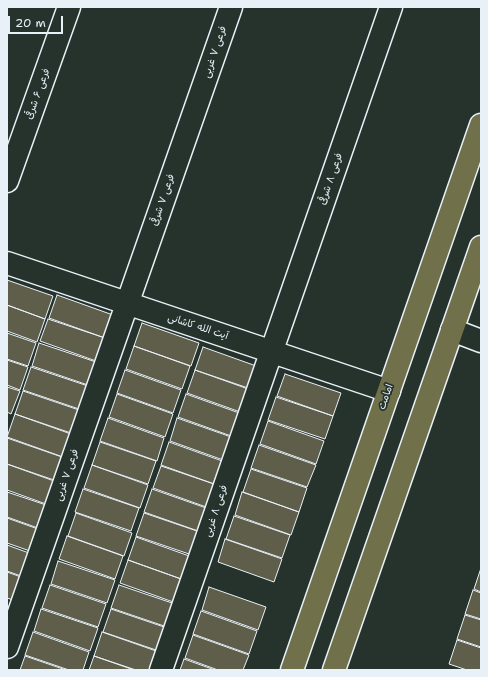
<!DOCTYPE html>
<meta charset="utf-8">
<style>
body{margin:0}
#map{position:relative;width:488px;height:677px;overflow:hidden;background:#26332d;font-family:"Shantell Sans",sans-serif}
canvas{display:block}
.frame{position:absolute;inset:0;border:8px solid #e8f1f8;pointer-events:none}
.scale{position:absolute;left:8px;top:16px;width:55px;height:18px;box-sizing:border-box;border:2px solid #e8f1f8;border-top:0;padding-left:5px;font-size:12px;line-height:14px;white-space:nowrap;color:#e8f1f8;-webkit-text-stroke:3px #26332d;paint-order:stroke}
</style>
<div id="map">
<canvas width="488" height="677"></canvas>
<div class="frame"></div>
<div class="scale">20 m</div>
</div>
<script>
const context = document.querySelector('canvas').getContext('2d');
context.lineJoin = 'round';
function fillPath(path, color) { context.fillStyle = color; context.fill(path, 'evenodd'); }
const shape = rows => new Path2D(rows.map(r => 'M' + r).join(''));
function trace(path, color, width, dash) { context.strokeStyle = color; context.lineWidth = width; context.lineCap = dash ? 'butt' : 'round'; context.setLineDash(dash || []); context.stroke(path); }
function write(font, color, halo, rows, align = 'center') {
  context.font = font + ' "Shantell Sans","Playpen Sans Arabic",sans-serif'; context.lineWidth = 3.5; context.setLineDash([]); context.textBaseline = 'middle'; context.strokeStyle = halo; context.fillStyle = color; for (const [text, x, y, turn = 0] of rows) {
    context.save(); context.translate(x, y); context.rotate((+turn || 0) * Math.PI / 180); context.textAlign = isNaN(turn) ? turn : align; if (halo) context.strokeText(text, 0, 0); context.fillText(text, 0, 0); context.restore();
  }
}
const building = shape([
 [7,280,53,296,45,319,7,305,7,280],
 [57,295,113,315,105,338,49,318,57,295],
 [7,305,45,319,37,342,7,331,7,305],
 [48,319,105,338,96,361,40,341,48,319],
 [142,323,199,343,191,366,134,346,142,323],
 [7,333,36,343,28,366,7,359,7,333],
 [39,343,96,362,88,385,32,366,39,343],
 [134,346,190,366,182,389,126,369,134,346],
 [203,347,259,367,251,389,195,370,203,347],
 [7,360,28,367,20,390,7,385,7,360],
 [31,367,88,386,79,409,23,390,31,367],
 [125,370,181,390,173,413,117,393,125,370],
 [195,370,251,390,243,413,187,393,195,370],
 [285,374,341,393,333,416,277,396,285,374],
 [7,387,20,391,11,414,7,412,7,387],
 [23,391,79,410,71,433,15,414,23,391],
 [117,394,173,414,165,437,109,417,117,394],
 [186,394,242,414,234,437,178,417,186,394],
 [276,397,333,416,325,439,268,420,276,397],
 [15,414,71,434,63,457,7,437,15,414],
 [108,418,164,438,157,461,100,441,108,418],
 [177,418,234,438,226,461,170,441,177,418],
 [268,421,324,441,316,464,260,444,268,421],
 [7,438,62,457,54,480,7,464,7,438],
 [100,442,156,461,148,484,92,465,100,442],
 [169,442,225,462,217,485,161,465,169,442],
 [259,445,316,465,307,487,251,468,259,445],
 [7,464,54,481,46,504,7,490,7,464],
 [92,465,148,485,140,508,84,488,92,465],
 [161,466,217,485,209,508,153,488,161,466],
 [251,469,307,488,299,512,243,492,251,469],
 [83,489,139,508,131,531,75,512,83,489],
 [152,489,209,509,201,532,144,512,152,489],
 [7,492,46,505,38,528,7,517,7,492],
 [242,492,299,512,291,535,235,515,242,492],
 [76,513,132,533,124,556,68,536,76,513],
 [144,513,200,532,192,555,136,536,144,513],
 [234,516,290,535,282,558,226,539,234,516],
 [7,518,38,529,30,551,7,543,7,518],
 [67,536,123,556,115,579,59,559,67,536],
 [136,537,192,557,184,580,128,560,136,537],
 [225,539,282,559,274,582,218,562,225,539],
 [7,545,29,553,21,576,7,571,7,545],
 [128,560,184,580,176,603,120,583,128,560],
 [58,561,115,580,107,603,51,584,58,561],
 [481,568,481,592,474,589,481,568],
 [7,572,21,577,13,600,7,598,7,572],
 [50,585,106,604,98,627,42,608,50,585],
 [119,585,175,604,167,627,111,608,119,585],
 [209,587,266,607,258,630,202,610,209,587],
 [473,590,481,593,481,619,465,614,473,590],
 [41,609,98,628,90,651,34,631,41,609],
 [111,609,167,628,159,651,103,632,111,609],
 [201,611,257,631,249,654,193,634,201,611],
 [465,615,481,620,481,647,457,639,465,615],
 [33,632,89,652,83,670,69,670,25,655,33,632],
 [102,632,159,652,152,670,136,670,94,656,102,632],
 [193,635,249,655,243,670,218,670,185,658,193,635],
 [457,640,481,648,481,670,467,670,449,664,457,640],
 [25,656,66,670,20,670,25,656],
 [94,656,134,670,89,670,94,656],
 [184,659,215,670,180,670,184,659]
]);
const minor = shape([
 [7,181,69,7],
 [7,263,389,391],
 [452,330,481,341],
 [7,647,231,7],
 [161,670,391,7]
]);
const major = shape([
 [292,670,481,125],
 [334,670,481,247]
]);
const streetNames = [
 ["فرعی ۷ غربی",215,52,-71],
 ["فرعی ۶ شرقی",38,94,-70],
 ["فرعی ۸ شرقی",331,179,-71],
 ["فرعی ۷ شرقی",163,200,-71],
 ["آیت الله کاشانی",198,327,18],
 ["امامت",386,397,-71],
 ["فرعی ۷ غربی",67,475,-71],
 ["فرعی ۸ غربی",216,511,-71]
];
fillPath(building, '#5f5e4a');
trace(building, '#e8f1f8', 1);
trace(minor, '#e8f1f8', 25);
trace(major, '#e8f1f8', 25);
trace(minor, '#26332d', 22);
trace(major, '#70704a', 22);
write('10px', '#e8f1f8', '#26332d', streetNames);
</script>
